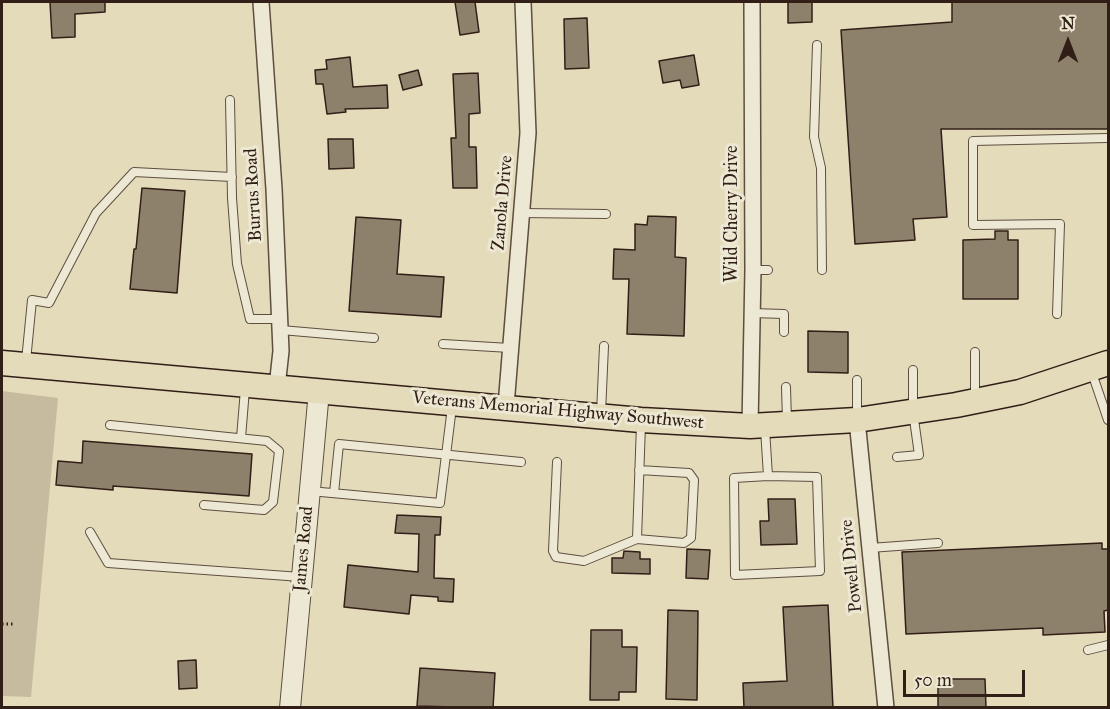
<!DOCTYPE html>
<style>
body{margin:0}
#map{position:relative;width:1110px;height:709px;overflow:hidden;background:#e4dbbb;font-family:"IM FELL Great Primer",serif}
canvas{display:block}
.frame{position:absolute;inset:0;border:3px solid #311f17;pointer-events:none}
.north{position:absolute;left:1038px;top:12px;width:60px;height:60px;-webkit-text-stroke:4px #ede8d3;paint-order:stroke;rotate:0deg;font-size:16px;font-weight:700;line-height:24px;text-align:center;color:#311f17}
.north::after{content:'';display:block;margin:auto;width:21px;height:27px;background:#311f17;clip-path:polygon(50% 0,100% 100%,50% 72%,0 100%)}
.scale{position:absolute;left:903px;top:670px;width:122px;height:27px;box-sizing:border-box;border:3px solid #311f17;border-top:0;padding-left:8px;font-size:18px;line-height:21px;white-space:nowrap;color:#311f17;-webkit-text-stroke:4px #ede8d3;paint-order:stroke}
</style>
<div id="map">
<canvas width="1110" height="709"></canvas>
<div class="frame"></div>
<div class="north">N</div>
<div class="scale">50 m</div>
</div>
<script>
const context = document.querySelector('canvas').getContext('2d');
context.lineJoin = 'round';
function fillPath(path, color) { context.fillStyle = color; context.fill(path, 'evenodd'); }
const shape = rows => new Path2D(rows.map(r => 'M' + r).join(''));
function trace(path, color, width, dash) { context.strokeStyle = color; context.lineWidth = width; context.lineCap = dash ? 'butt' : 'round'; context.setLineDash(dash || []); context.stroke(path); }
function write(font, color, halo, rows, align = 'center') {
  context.font = font + ' "IM FELL Great Primer",serif'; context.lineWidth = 6; context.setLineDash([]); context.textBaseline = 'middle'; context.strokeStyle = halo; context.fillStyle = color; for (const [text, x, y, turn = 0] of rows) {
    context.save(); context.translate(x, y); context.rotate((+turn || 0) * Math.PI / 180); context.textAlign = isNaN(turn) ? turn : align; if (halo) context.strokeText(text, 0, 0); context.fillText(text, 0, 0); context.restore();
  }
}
const green = shape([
 [2,391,58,398,31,697,2,696]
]);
const building = shape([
 [50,2,105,2,105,12,75,14,75,37,52,38,50,2],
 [455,2,475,2,479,32,460,35,455,2],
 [788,2,812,2,812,22,788,23,788,2],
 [952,2,1108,2,1108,129,941,129,947,217,913,219,915,240,855,244,841,30,952,22,952,2],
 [587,18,589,68,565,69,564,19,587,18],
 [694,55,699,85,682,88,680,80,663,83,659,61,694,55],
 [350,57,353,87,387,85,388,108,345,109,346,112,327,114,323,84,316,84,315,70,327,69,326,60,350,57],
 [418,70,422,85,403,90,399,75,418,70],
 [478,73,480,113,469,114,469,147,476,147,477,188,453,188,451,138,456,138,453,74,478,73],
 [328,139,353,139,354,168,329,169,328,139],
 [142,188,185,191,177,293,130,289,134,249,136,249,142,188],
 [648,216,676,217,675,257,686,258,684,336,627,334,629,279,613,279,614,249,635,250,635,224,647,225,648,216],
 [356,217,401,220,397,274,444,277,441,317,349,311,356,217],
 [995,231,1008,231,1008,240,1018,240,1018,299,963,299,963,240,995,239,995,231],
 [808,331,848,332,848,373,808,372,808,331],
 [83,441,252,454,249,496,113,486,113,490,56,485,58,461,82,463,83,441],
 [768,499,795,499,797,544,761,545,760,521,769,521,768,499],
 [397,515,441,517,440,535,435,535,434,578,454,579,453,602,438,601,438,597,411,595,409,614,344,607,348,565,418,572,419,534,395,533,397,515],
 [1102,543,1102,549,1108,549,1108,610,1104,611,1105,632,1043,635,1043,628,906,634,902,552,1102,543],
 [687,549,710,550,708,579,686,578,687,549],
 [624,551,640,552,640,559,650,559,650,574,612,573,612,558,623,558,624,551],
 [828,605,833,708,744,708,743,683,787,681,783,607,828,605],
 [668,610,698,611,697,700,666,699,668,610],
 [591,630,622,630,622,647,637,647,636,692,619,692,619,700,590,700,591,630],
 [196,660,197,688,179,689,178,661,196,660],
 [420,668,495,673,493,708,417,706,420,668],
 [938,679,985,679,986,708,938,708,938,679]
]);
const path = shape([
 [2,624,15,624]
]);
const service = shape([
 [817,45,814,137,821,168,822,270],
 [230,100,232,198,237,264,250,319,280,319],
 [521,213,606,214],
 [753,270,768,270],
 [752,313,784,314,784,332],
 [1057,314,1060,224,973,225,973,141,1108,138],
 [281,330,374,338],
 [443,344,510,348],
 [975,352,975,397],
 [26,361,32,300,49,303,96,213,134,172,232,177],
 [1092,373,1108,420],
 [857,380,857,416],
 [786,387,787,421],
 [601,413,604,346],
 [110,425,267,441,279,451,273,502,264,510,204,505],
 [765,429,768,476,817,477,820,571,735,575,734,478,768,476],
 [241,438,245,389],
 [897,457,919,455,913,412,913,370],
 [557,462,553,551,556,557,584,561,637,539,641,424],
 [310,491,440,503,452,407],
 [334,493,339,444,521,462],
 [90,532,108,563,301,577],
 [637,539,684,543,691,538,694,480,689,473,639,470],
 [870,548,938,543],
 [1088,650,1108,645]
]);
const minor = shape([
 [261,2,274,189,281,351,277,387],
 [506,406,528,133,523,2],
 [857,420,886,708],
 [750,426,753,270,752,2]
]);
const tertiary = shape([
 [290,708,319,391]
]);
const primary = shape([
 [2,363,641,420,750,426,857,420,956,405,1020,392,1108,363]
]);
const streetNames = [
 ["Burrus Road",254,195,-93],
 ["Zanola Drive",503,203,-85],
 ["Wild Cherry Drive",733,214,-90],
 ["Veterans Memorial Highway Southwest",558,411,5],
 ["James Road",304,549,-85],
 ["Powell Drive",852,566,-96]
];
fillPath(green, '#c6bb9f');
fillPath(building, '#8e816c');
trace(building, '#311f17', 1.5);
trace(service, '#5e4e40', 10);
trace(minor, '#5e4e40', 18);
trace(tertiary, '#5e4e40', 22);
trace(primary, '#311f17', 27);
trace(path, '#311f17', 3, [1.5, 3]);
trace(service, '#ede8d3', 8);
trace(minor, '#ede8d3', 15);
trace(tertiary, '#ede8d3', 20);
trace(primary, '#e4dbbb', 24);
write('18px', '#311f17', '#ede8d3', streetNames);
</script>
